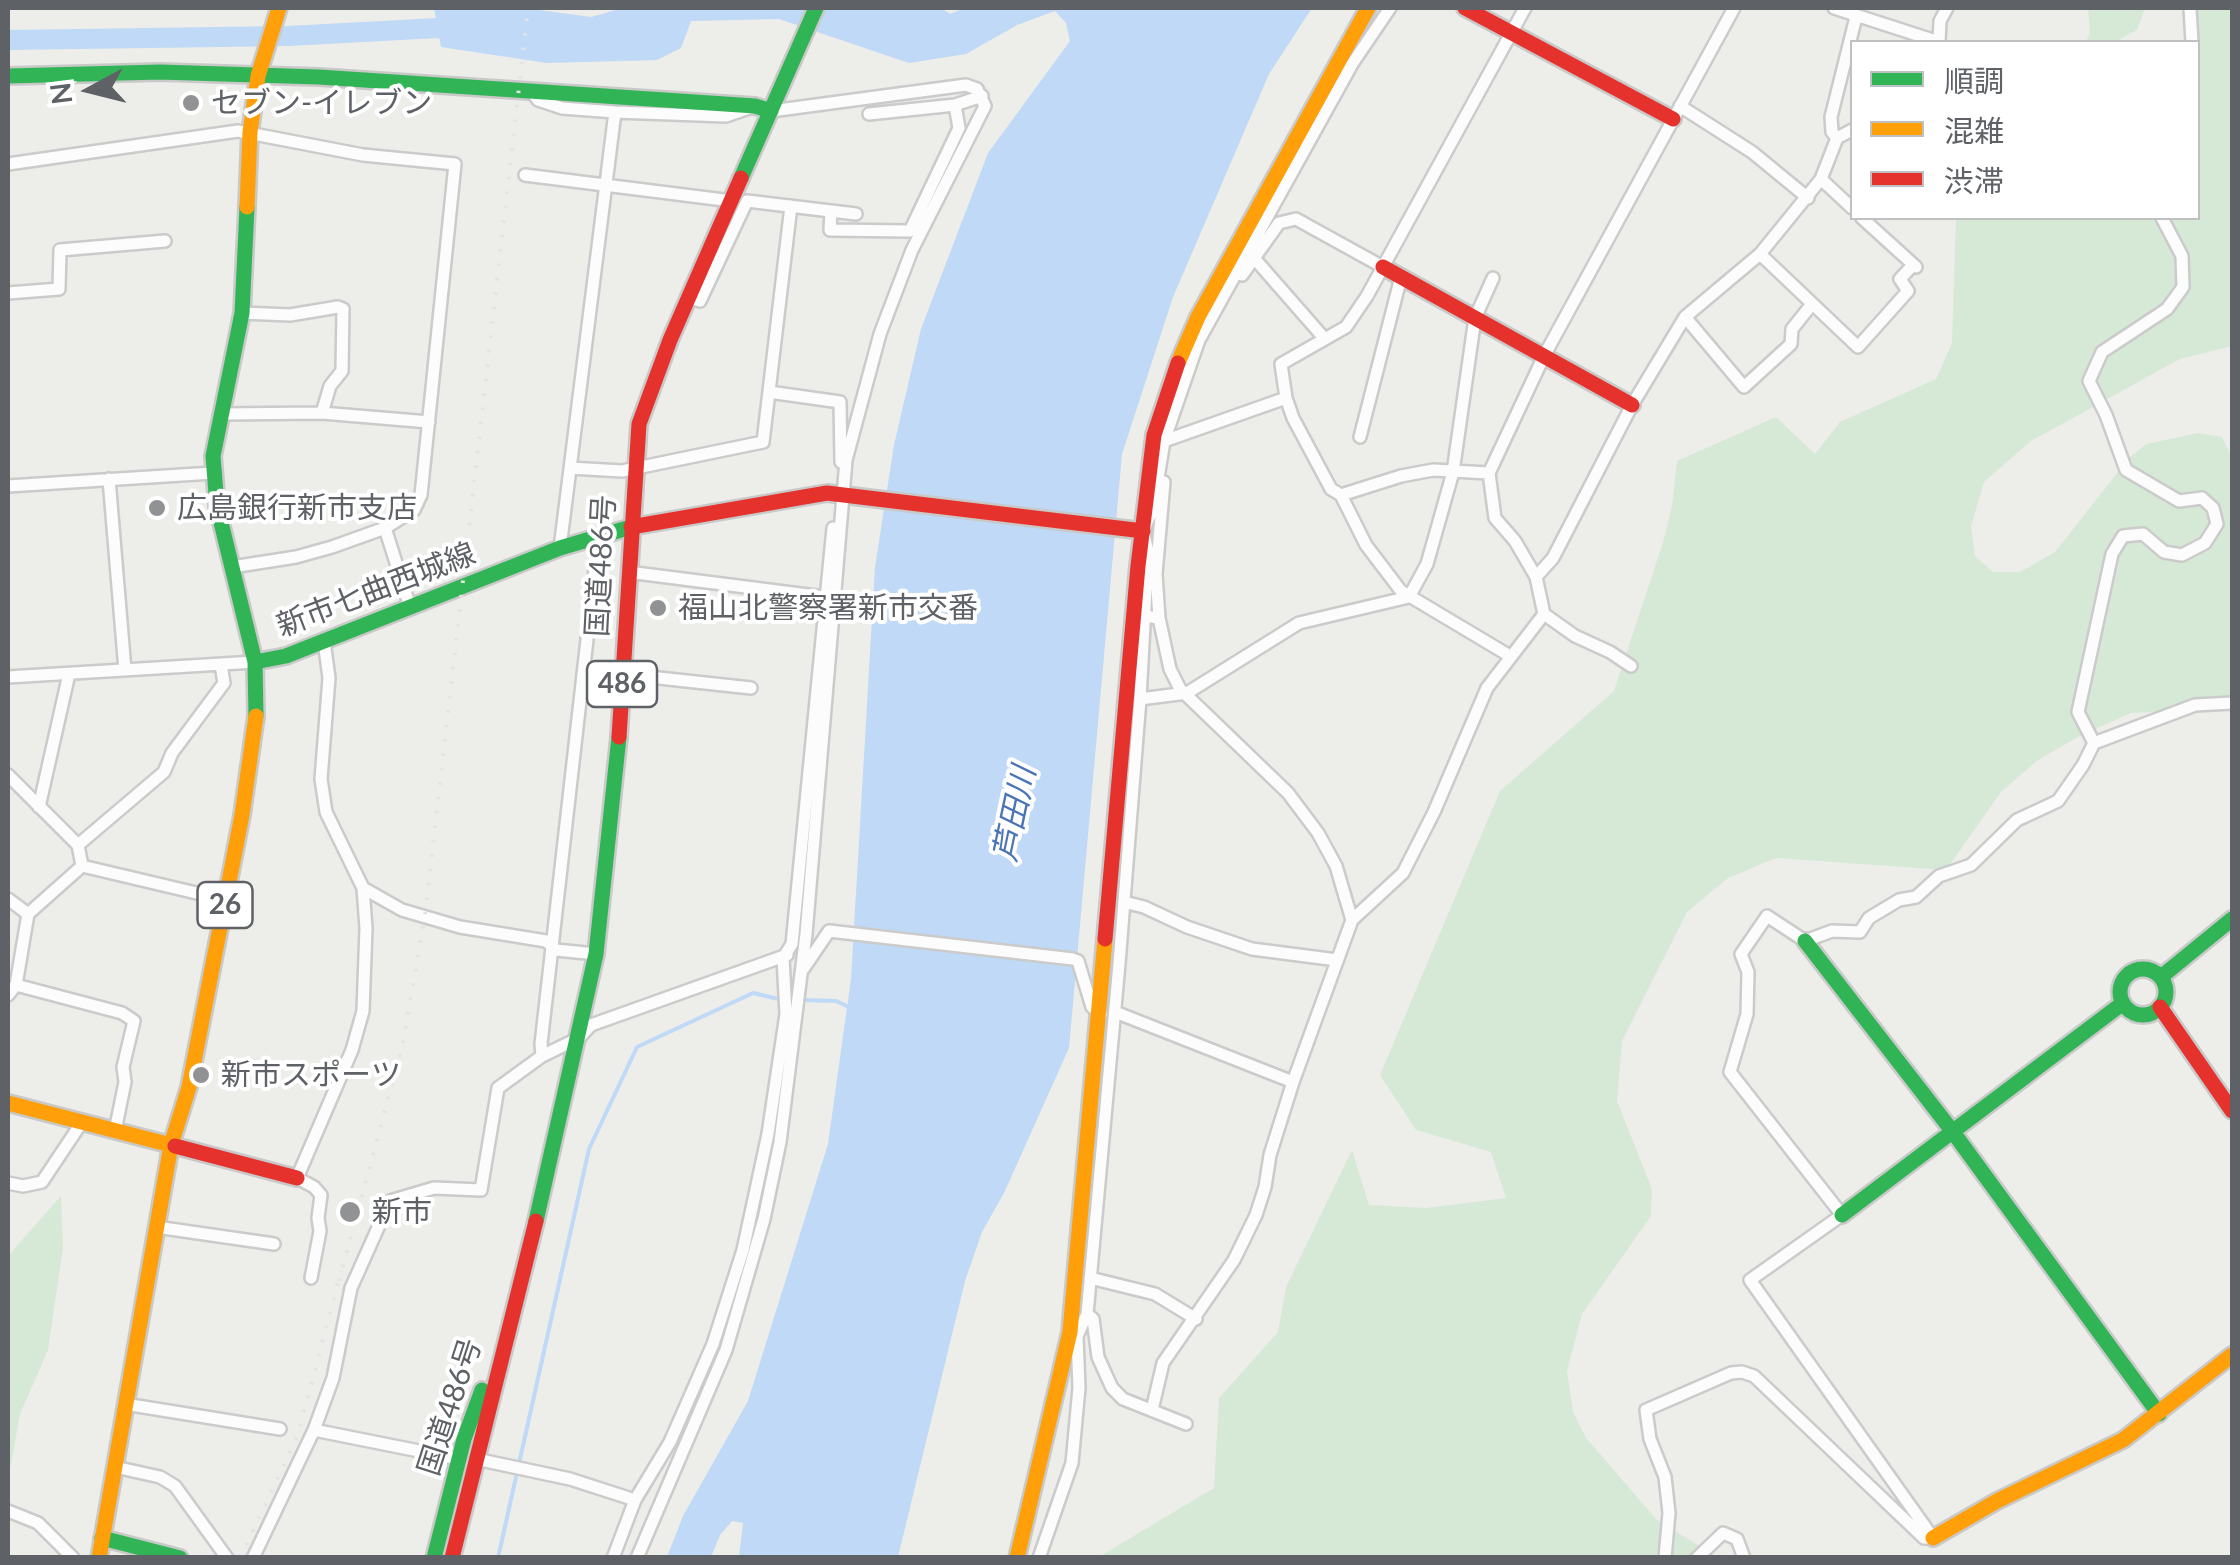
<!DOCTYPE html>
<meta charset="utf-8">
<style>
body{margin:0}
#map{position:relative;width:2240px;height:1565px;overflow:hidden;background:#edede9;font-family:Lato,"Noto Sans JP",sans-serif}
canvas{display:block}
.frame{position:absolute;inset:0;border:10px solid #5e6166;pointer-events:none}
.legend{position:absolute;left:1850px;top:40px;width:350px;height:180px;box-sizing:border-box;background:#fff;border:2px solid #bfc0c2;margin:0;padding:12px 18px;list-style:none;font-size:30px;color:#5e6166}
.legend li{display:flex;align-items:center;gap:20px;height:50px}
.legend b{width:50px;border:2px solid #bfc0c2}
.north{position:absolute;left:40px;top:40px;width:100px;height:100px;-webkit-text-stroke:8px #fff;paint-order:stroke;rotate:263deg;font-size:28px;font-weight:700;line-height:40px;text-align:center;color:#5e6166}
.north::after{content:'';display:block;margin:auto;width:35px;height:45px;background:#5e6166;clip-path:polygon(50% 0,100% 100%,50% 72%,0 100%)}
</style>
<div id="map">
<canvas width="2240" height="1565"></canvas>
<div class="frame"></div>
<ul class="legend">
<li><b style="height:12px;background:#30b455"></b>順調</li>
<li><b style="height:12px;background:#ff9f0a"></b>混雑</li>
<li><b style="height:12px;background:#e5322d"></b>渋滞</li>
</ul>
<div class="north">N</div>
</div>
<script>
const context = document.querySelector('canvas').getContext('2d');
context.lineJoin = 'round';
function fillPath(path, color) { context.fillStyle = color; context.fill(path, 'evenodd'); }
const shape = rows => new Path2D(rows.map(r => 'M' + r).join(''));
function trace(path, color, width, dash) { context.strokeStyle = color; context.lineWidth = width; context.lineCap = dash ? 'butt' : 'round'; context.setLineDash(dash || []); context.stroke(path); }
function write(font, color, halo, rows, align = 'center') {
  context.font = font + ' Lato,"Noto Sans JP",sans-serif'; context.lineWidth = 8; context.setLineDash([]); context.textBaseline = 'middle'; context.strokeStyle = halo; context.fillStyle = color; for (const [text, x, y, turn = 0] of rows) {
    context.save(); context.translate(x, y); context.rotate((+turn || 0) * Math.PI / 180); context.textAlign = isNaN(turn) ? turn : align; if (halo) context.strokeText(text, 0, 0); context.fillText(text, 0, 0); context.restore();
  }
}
const green = shape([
 [2088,8,2145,8,2137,30,2115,42,2086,42,2090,33],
 [2195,8,2232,8,2232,346,2180,359,2031,441,1984,482,1971,526,1975,556,1993,572,2020,572,2055,552,2129,458,2146,444,2198,433,2222,437,2232,458,2232,708,2131,713,2080,736,2038,760,2001,792,1946,870,1776,858,1728,878,1687,912,1622,1041,1617,1101,1652,1189,1651,1216,1582,1314,1567,1371,1573,1412,1586,1438,1657,1520,1717,1557,1097,1558,1214,1488,1219,1398,1278,1332,1286,1287,1352,1150,1369,1205,1426,1208,1506,1198,1491,1152,1416,1130,1380,1075,1500,791,1614,691,1664,539,1672,506,1677,461,1776,417,1815,454,1840,422,1936,379,1952,343,1956,218,2198,218],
 [61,1196,63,1248,48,1350,20,1414,8,1480,8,1256]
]);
const water = shape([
 [434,8,524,8,591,17,623,8,941,8,950,14,965,8,1312,8,1269,74,1173,297,1122,454,1069,1048,1004,1193,982,1232,965,1281,898,1557,739,1557,743,1523,732,1521,720,1535,711,1557,667,1557,683,1516,748,1401,828,1144,851,979,875,567,894,445,921,329,988,153,1070,41,1066,23,1055,11,1017,25,966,54,909,63,779,19,691,21,681,48,657,60,547,63,441,47]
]);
const stream = shape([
 [802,1000,836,1001,851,1008],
 [498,1558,589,1149,637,1047,753,993,783,1000]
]);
const river = shape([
 [8,40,288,36,438,28,465,32]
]);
const street = shape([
 [1834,8,1939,42],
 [2190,8,2192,42],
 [1939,42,1940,21,1947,8],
 [532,92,538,100,562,108,615,112,726,116,755,106],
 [1680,106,1752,152,1808,198],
 [869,114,955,105],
 [1837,138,1832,132,1831,117,1856,17],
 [8,164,238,131,363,155,455,164,421,495,414,510,385,528,332,547,296,557,232,567],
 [525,175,732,201],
 [1821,179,1852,208],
 [831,211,830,230,910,231,959,128,955,105,982,96],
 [1862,218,1916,267],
 [1760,254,1858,347,1908,291,1900,279,1913,265],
 [1254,258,1324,338],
 [1242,275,1279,223,1296,219,1383,267],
 [8,293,59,289,60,250,165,241],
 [689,298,700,301,747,201,856,214],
 [242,313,290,315,338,307,343,309,342,371,330,386,322,413],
 [1685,317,1744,387,1791,344,1792,329,1812,304],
 [769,392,840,402,841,462],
 [221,414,322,413,429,422],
 [1360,437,1401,277],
 [1164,441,1286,398],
 [570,468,622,471,763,442,791,206],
 [1489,473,1495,518,1515,541,1536,577],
 [109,479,125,670],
 [8,486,213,473],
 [1341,495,1401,476,1433,470,1489,473,1544,356,1734,8],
 [385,528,410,607],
 [560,548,615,112],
 [628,572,824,597],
 [1144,616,1159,618,1170,669,1180,689,1288,793,1318,833,1336,866,1352,920],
 [1159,618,1156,574,1164,482],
 [1510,656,1401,591,1366,545,1341,495,1331,489,1293,418,1286,398,1281,364,1346,327,1367,296,1525,8],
 [1631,666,1610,652,1575,636,1544,614,1536,577,1553,558,1632,405,1685,317,1760,254,1821,179,1837,138,1852,130],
 [622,674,751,688],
 [8,677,255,662],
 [1140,699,1187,693,1299,623,1409,597,1427,564,1453,472,1475,318,1493,278],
 [2094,743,2195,705,2232,703],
 [8,775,78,845,82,866,226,900],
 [39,807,69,674],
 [78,845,164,772,172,753,224,683,221,665],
 [363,888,402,910,460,927,546,941,556,950,596,954],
 [8,899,28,914],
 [1124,902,1144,907,1187,927,1252,949,1337,960],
 [804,968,829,931,1073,959,1078,961,1092,1007,1101,1014],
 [16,985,122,1013,134,1021,123,1067,125,1082,115,1131],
 [8,995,16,985,28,914,82,866],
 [1115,1012,1293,1082],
 [542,1056,541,1044,599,534],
 [8,1183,23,1186,42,1182,82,1122],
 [156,1227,274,1244],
 [311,1278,320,1231,318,1218,321,1195,314,1187,297,1178,352,1050,363,1011,366,928,363,888,326,812,321,779,329,678,324,641],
 [1090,1278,1155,1294,1196,1319],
 [1087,1314,1093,1319,1098,1357,1112,1388,1123,1399,1186,1424],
 [1077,1336,1087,1314,1119,964,1140,699,1148,551,1143,531,1153,509,1164,441,1199,340,1352,64,1390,8],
 [125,1404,280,1429],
 [1152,1410,1163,1363,1234,1260,1256,1215,1265,1187,1270,1155,1293,1082,1352,920,1403,873,1434,812,1487,688,1544,614],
 [314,1430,459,1459],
 [476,1459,570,1479,635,1500],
 [115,1467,160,1477,175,1486,227,1558],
 [8,1511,38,1523,73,1558],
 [1933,1538,1750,1280,1842,1215,1730,1072,1747,1014,1748,972,1741,954,1767,916,1805,941,1832,931,1860,932,1869,918,1899,900,1916,897,1939,876,1971,865,2017,820,2058,801,2083,765,2094,743,2078,712,2112,554,2123,536,2143,534,2164,552,2182,555,2205,543,2217,524,2213,508,2202,498,2179,501,2126,470,2106,415,2089,381,2102,352,2167,309,2183,287,2182,256,2162,218],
 [253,1558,314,1430,333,1378,351,1288,390,1201,434,1188,481,1190,498,1088,542,1056,579,1038,591,1025,787,955],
 [613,1558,635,1500,670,1442,713,1344,743,1250,768,1134,786,1014,783,958,792,944,833,528],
 [637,1558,726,1350,764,1219,780,1142,806,934,846,460,880,334,912,250,985,106,977,89,966,85,771,111],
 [1039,1558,1072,1463,1079,1388,1077,1336,1074,1335],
 [1665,1558,1669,1513,1665,1477,1650,1439,1646,1410,1731,1373,1742,1372,1754,1376,1924,1538,1933,1538],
 [1697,1558,1723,1533,1737,1539,1744,1558]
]);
const fast = shape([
 [8,76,160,72,319,77,755,106,771,111],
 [741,178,816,8],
 [247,207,242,313,213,456,217,506,255,662],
 [256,716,255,662,286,656,560,548,631,527],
 [1805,941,1953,1132,2159,1414],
 '2120 992a23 23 0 1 1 46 0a23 23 0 1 1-46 0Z',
 [2161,977,2232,919],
 [1842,1215,2123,1003],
 [536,1221,596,954,619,737],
 [102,1538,180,1558],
 [434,1558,464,1439,482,1390]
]);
const slow = shape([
 [247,207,250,132,258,76,279,8],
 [1178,363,1198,317,1368,8],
 [8,1103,171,1145,189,1087,242,815,256,716],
 [1933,1538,1997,1501,2123,1440,2232,1355],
 [99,1558,171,1145,175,1146],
 [1017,1558,1070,1332,1105,939]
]);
const jam = shape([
 [1465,8,1673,119],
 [1383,267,1632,405],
 [631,527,827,493,1143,531],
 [619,737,639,424,670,340,741,178],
 [1105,939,1138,566,1154,435,1178,363],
 [2160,1007,2232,1111],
 [175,1146,297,1178],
 [452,1558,536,1221]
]);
const rail = shape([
 [339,1281,403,1043,425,915,528,8],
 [240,1558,298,1435,341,1271]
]);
const markers = [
 [191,103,10,"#909294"],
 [157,508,10,"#909294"],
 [658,608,10,"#909294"],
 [201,1075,10,"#909294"],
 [350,1212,12,"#909294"]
];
const shields = [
 [622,684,70],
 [225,905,55]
];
const shieldNames = [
 ["486",622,684],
 ["26",225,905]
];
const poiNames = [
 ["セブン-イレブン",211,103],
 ["広島銀行新市支店",177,508],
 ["福山北警察署新市交番",678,608],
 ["新市スポーツ",221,1075],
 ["新市",372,1212]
];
const streetNames = [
 ["国道486号",601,566,-87],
 ["新市七曲西城線",376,590,-21],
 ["国道486号",450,1407,-72]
];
const waterNames = [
 ["芦田川",1015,814,-78]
];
fillPath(green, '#d6e9d7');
fillPath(water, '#bfd9f6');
trace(stream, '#bfd9f6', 4);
trace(river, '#bfd9f6', 20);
trace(street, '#cacbca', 16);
trace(fast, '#c9c9c9', 20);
trace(slow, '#c9c9c9', 20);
trace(jam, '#c9c9c9', 20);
trace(street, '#fcfcfc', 11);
trace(fast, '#30b455', 15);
trace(slow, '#ff9f0a', 15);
trace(jam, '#e5322d', 15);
trace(rail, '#e3e3e3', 4, [2.5, 12]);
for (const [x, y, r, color] of markers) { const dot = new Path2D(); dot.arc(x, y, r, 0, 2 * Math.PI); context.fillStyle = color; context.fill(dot); trace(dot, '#fff', 4); }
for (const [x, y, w] of shields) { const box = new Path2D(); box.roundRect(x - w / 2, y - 23, w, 46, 8); context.fillStyle = '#fff'; context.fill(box); trace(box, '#5e6166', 2.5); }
write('bold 28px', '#5e6166', null, shieldNames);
write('30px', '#5e6166', '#fff', poiNames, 'left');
write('30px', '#5e6166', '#fff', streetNames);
write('italic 32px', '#4a74b6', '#fff', waterNames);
</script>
